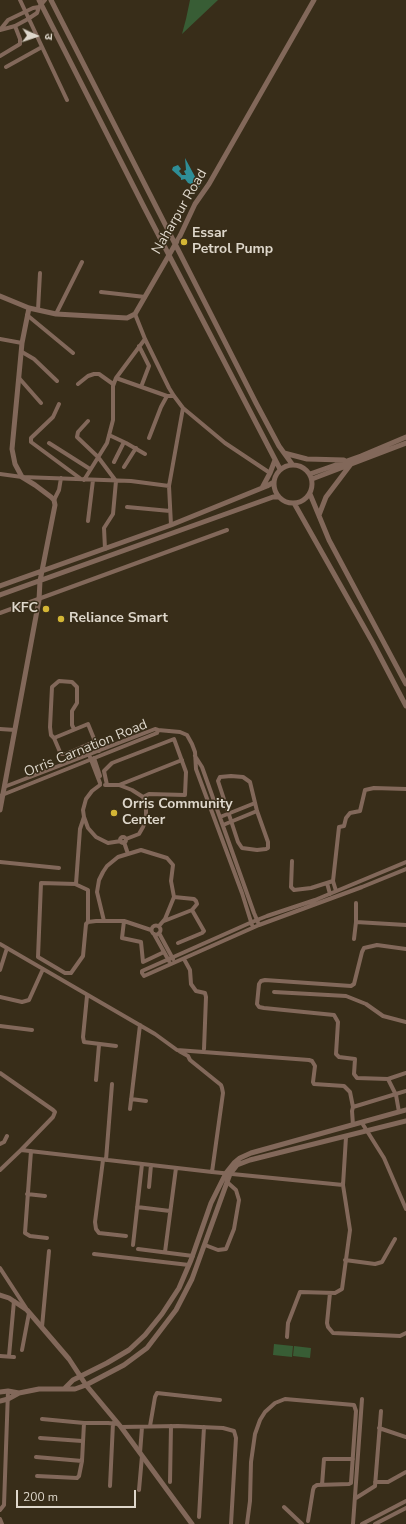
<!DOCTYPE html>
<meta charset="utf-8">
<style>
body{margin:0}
#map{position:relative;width:406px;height:1524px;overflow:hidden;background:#382d19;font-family:"Nunito Sans","Noto Sans Devanagari",sans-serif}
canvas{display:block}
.north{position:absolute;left:16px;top:16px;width:40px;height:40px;-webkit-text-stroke:3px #382d19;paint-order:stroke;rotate:93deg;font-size:11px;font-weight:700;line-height:16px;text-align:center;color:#ded7cb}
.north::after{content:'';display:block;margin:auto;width:14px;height:18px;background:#ded7cb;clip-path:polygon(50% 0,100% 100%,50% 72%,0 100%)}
.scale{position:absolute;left:16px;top:1490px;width:120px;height:18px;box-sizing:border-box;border:2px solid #ded7cb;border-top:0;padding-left:5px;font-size:12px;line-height:14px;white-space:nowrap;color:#ded7cb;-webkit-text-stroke:3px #382d19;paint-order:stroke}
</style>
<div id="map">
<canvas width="406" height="1524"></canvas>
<div class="north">उ</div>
<div class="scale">200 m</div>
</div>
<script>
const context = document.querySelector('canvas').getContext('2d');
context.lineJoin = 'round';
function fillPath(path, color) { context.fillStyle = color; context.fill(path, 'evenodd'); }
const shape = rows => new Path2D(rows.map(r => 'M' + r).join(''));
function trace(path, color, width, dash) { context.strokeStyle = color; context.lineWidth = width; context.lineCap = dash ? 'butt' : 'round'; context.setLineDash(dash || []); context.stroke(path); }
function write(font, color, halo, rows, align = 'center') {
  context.font = font + ' "Nunito Sans",sans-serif'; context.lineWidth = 3; context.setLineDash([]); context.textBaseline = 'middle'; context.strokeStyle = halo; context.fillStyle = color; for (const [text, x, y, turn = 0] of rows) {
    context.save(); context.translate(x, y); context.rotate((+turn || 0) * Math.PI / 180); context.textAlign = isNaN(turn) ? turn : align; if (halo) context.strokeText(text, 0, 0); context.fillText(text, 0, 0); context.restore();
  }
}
const green = shape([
 [190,0,218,0,182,34,186,19],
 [274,1344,293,1346,292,1357,273,1355],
 [294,1346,311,1348,310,1358,293,1356]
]);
const water = shape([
 [185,158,200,186,196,189,193,185,188,183,185,179,181,180,181,178,172,170,173,167,178,165,181,169,179,171,182,175,186,175,184,171,186,170]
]);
const minor = shape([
 [20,0,67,100],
 [0,30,15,26,28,19,37,13,39,7,45,0],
 [0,30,8,20,33,8,39,7],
 [0,56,20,44,20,39,15,26],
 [6,67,42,47],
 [101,292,145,297],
 [38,310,40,273],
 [56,314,82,262],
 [135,314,145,339,169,388,174,396,183,408,169,486,171,525],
 [27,315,73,353],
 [0,339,22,343],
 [139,346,149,366,141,387],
 [22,352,34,359,57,381],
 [19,378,41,403],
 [116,378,167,396,174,396],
 [78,384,88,376,94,374,99,374,113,384],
 [59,404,53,417,31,438,31,442,81,479],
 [183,408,225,443,270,473],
 [88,421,78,432,77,437,98,457,116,481,113,514,104,528,105,549],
 [109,435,126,443,145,454],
 [149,438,161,407,167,396],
 [49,443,90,469],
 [114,462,124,442],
 [124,467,136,448],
 [0,474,22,477,131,481,169,486],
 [84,480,107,443,113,420,113,386,116,378,145,339],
 [54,500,59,490,61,478],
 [127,507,170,511],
 [88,521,93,480],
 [0,613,227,530],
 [0,729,15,730],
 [74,729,72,725,72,711,77,703,77,687,72,682,59,681,52,687,50,727,51,735,54,738,88,724,99,751],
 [158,730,180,732,187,735,192,744,195,752,196,769,242,893,252,925],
 [54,738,60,752,62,754,66,754,96,741],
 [195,756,202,767,254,913,257,920,259,925,144,976,142,973,142,971,252,922,267,916,315,900,406,862],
 [90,757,100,783],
 [94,758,100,776],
 [231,776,243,777,250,782,257,811,268,842,268,848,266,849,257,850,242,848,238,842,218,781,220,777,231,776],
 [100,785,92,791,86,799,83,810,84,817,88,828,96,837,108,843,121,841],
 [105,785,119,785,132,790,143,797],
 [107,785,104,771,112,763,174,739,186,772,185,795,149,794,143,797,146,807,146,818,143,827,139,834,126,839],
 [119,785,182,760],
 [2,795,157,733,158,730,155,729,4,787],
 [84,817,80,829,76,884,41,883,38,957,65,973,71,973,83,956,86,924,88,922,96,921,124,921,151,930],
 [220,817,255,803],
 [223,825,257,811],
 '120 840a3 3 0 1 1 6 0a3 3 0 1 1-6 0Z',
 [124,842,128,854],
 [292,861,291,887,294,890,311,888,333,881],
 [0,862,59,868],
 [327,883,330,894],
 [75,884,88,890,88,922],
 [336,891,333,881,339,827,344,826,346,818,350,813,360,811,365,790,374,788,406,789],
 [104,921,97,892,99,880,103,872,107,866,118,857,141,850,167,858,173,865,171,881,174,897,165,919,159,926],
 [124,921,122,938,141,942,143,962,164,952],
 [164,921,192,910,197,904,196,901,194,899,174,897],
 [356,922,356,903],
 [259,925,362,887,406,869],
 '151.5 930a4.5 4.5 0 1 1 9 0a4.5 4.5 0 1 1-9 0Z',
 [159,933,173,959],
 [154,934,169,961],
 [354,939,356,922,406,925],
 [178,943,202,933,204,931,192,910],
 [0,944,155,1034,177,1050,309,1060,312,1061,315,1066,313,1082,314,1084,344,1086,350,1092,353,1107,352,1111,353,1125],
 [406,949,377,945,364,948,362,952,354,984,351,986,265,980,261,981,259,984,257,1004,259,1007,264,1008,334,1015,338,1022,336,1054,339,1057,355,1059,354,1074,357,1078,388,1079,406,1073],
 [184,959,190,970,191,984,196,991,205,993,206,997,204,1049],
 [0,970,7,948],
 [274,992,346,996,366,1004,383,1016,406,1022],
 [87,996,83,1037,84,1042,116,1046],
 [0,997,22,1002,29,1000,43,969],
 [0,1026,32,1030],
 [179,1051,188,1056,190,1060,221,1085,222,1088,223,1093,212,1172],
 [0,1073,53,1110,55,1112,53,1117,21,1150,0,1170],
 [388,1079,396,1095,399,1112],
 [96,1080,99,1045],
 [131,1099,146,1101],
 [353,1107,406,1091],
 [130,1109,140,1025],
 [362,1123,384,1158,406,1209],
 [0,1144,4,1142,7,1136],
 [21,1150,212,1172,343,1185,350,1230,342,1289,335,1293,300,1292,288,1323,287,1337],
 [31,1151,25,1233,30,1236,47,1238],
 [103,1160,95,1222,96,1229,99,1233,126,1236],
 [106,1160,112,1084],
 [343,1185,346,1137],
 [149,1187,151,1165],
 [27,1194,45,1196],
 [137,1207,170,1211],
 [133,1245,142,1164],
 [205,1245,218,1250,226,1249,234,1229,239,1200,236,1190,227,1182],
 [138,1249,193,1256],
 [165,1252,176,1168],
 [94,1254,189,1265],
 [345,1260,375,1264,382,1262,395,1239],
 [0,1268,26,1308],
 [330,1293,327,1323,328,1327,333,1333,400,1336,406,1333],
 [42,1327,49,1251],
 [22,1350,29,1313],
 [0,1356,14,1357],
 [9,1356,14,1301],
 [42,1419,84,1423,108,1423,118,1424],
 [150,1426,155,1397,157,1393,220,1400],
 [121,1427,178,1426,223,1428,234,1431,236,1438,231,1524],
 [379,1428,406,1437],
 [40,1438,82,1441],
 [140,1453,142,1427],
 [36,1457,82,1461],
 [37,1476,77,1478,79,1476,82,1461,84,1423],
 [170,1482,171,1426],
 [375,1482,388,1482,406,1472],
 [322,1485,324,1459,353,1459],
 [110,1486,113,1423],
 [139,1490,142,1456],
 [356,1498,375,1486,381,1411],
 [284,1507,302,1524],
 [0,1510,4,1505,8,1391],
 [199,1517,204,1427],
 [0,1519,2,1524],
 [247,1524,250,1501,251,1462,255,1434,260,1420,265,1412,275,1403,285,1399,354,1405,356,1411,351,1483,349,1484,317,1485,314,1487,313,1490,308,1521],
 [353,1524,362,1399],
 [362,1524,406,1501],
 [375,1524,406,1508]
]);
const tertiary = shape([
 [39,0,144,207,280,469],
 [51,0,256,403,279,446,292,464],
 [0,296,29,308,56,314,127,318,135,314,180,236,195,204,209,184,314,0],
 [284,453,307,459,344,460],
 '274 484a19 19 0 1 1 38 0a19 19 0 1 1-38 0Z',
 [310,474,361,456,406,437],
 [312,479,406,443],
 [262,488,270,473,275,460],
 [310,494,329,540,406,684],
 [294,503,373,643,406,706],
 [319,515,326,497,351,464],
 [0,586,171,525,267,486,274,482],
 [0,595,273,497,278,497],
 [0,810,39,600,40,581,55,505,54,500,51,497,35,485,22,477,15,464,12,449,22,343,29,308],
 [0,1295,9,1298,27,1310,69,1359,86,1385,121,1427,192,1524],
 [65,1388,73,1380,107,1363,129,1350,145,1335,162,1314,179,1288,191,1260,211,1203,226,1173,234,1163,240,1158,251,1153,406,1110],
 [0,1392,8,1391,19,1393],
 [0,1401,8,1399,19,1393,39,1389,75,1389,86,1385,124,1365,147,1348,176,1310,192,1279,230,1174,237,1165,250,1160,406,1121]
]);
const markers = [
 [184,242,4,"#d4b635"],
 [46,609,4,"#d4b635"],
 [61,619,4,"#d4b635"],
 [114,813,4,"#d4b635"]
];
const streetNames = [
 ["Naharpur Road",180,212,-60],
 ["Orris Carnation Road",86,749,-22]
];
const poiNames = [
 ["Essar",192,234],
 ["Petrol Pump",192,250],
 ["KFC",38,609,"right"],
 ["Reliance Smart",69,619],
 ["Orris Community",122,805],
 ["Center",122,821]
];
fillPath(green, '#385d35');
fillPath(water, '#2f8e97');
trace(minor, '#82685a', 4);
trace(tertiary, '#82685a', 5);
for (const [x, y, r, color] of markers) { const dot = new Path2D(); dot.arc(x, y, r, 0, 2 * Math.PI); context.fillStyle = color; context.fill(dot); trace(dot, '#382d19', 1.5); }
write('14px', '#ded7cb', '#382d19', streetNames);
write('bold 14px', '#ded7cb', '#382d19', poiNames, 'left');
</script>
